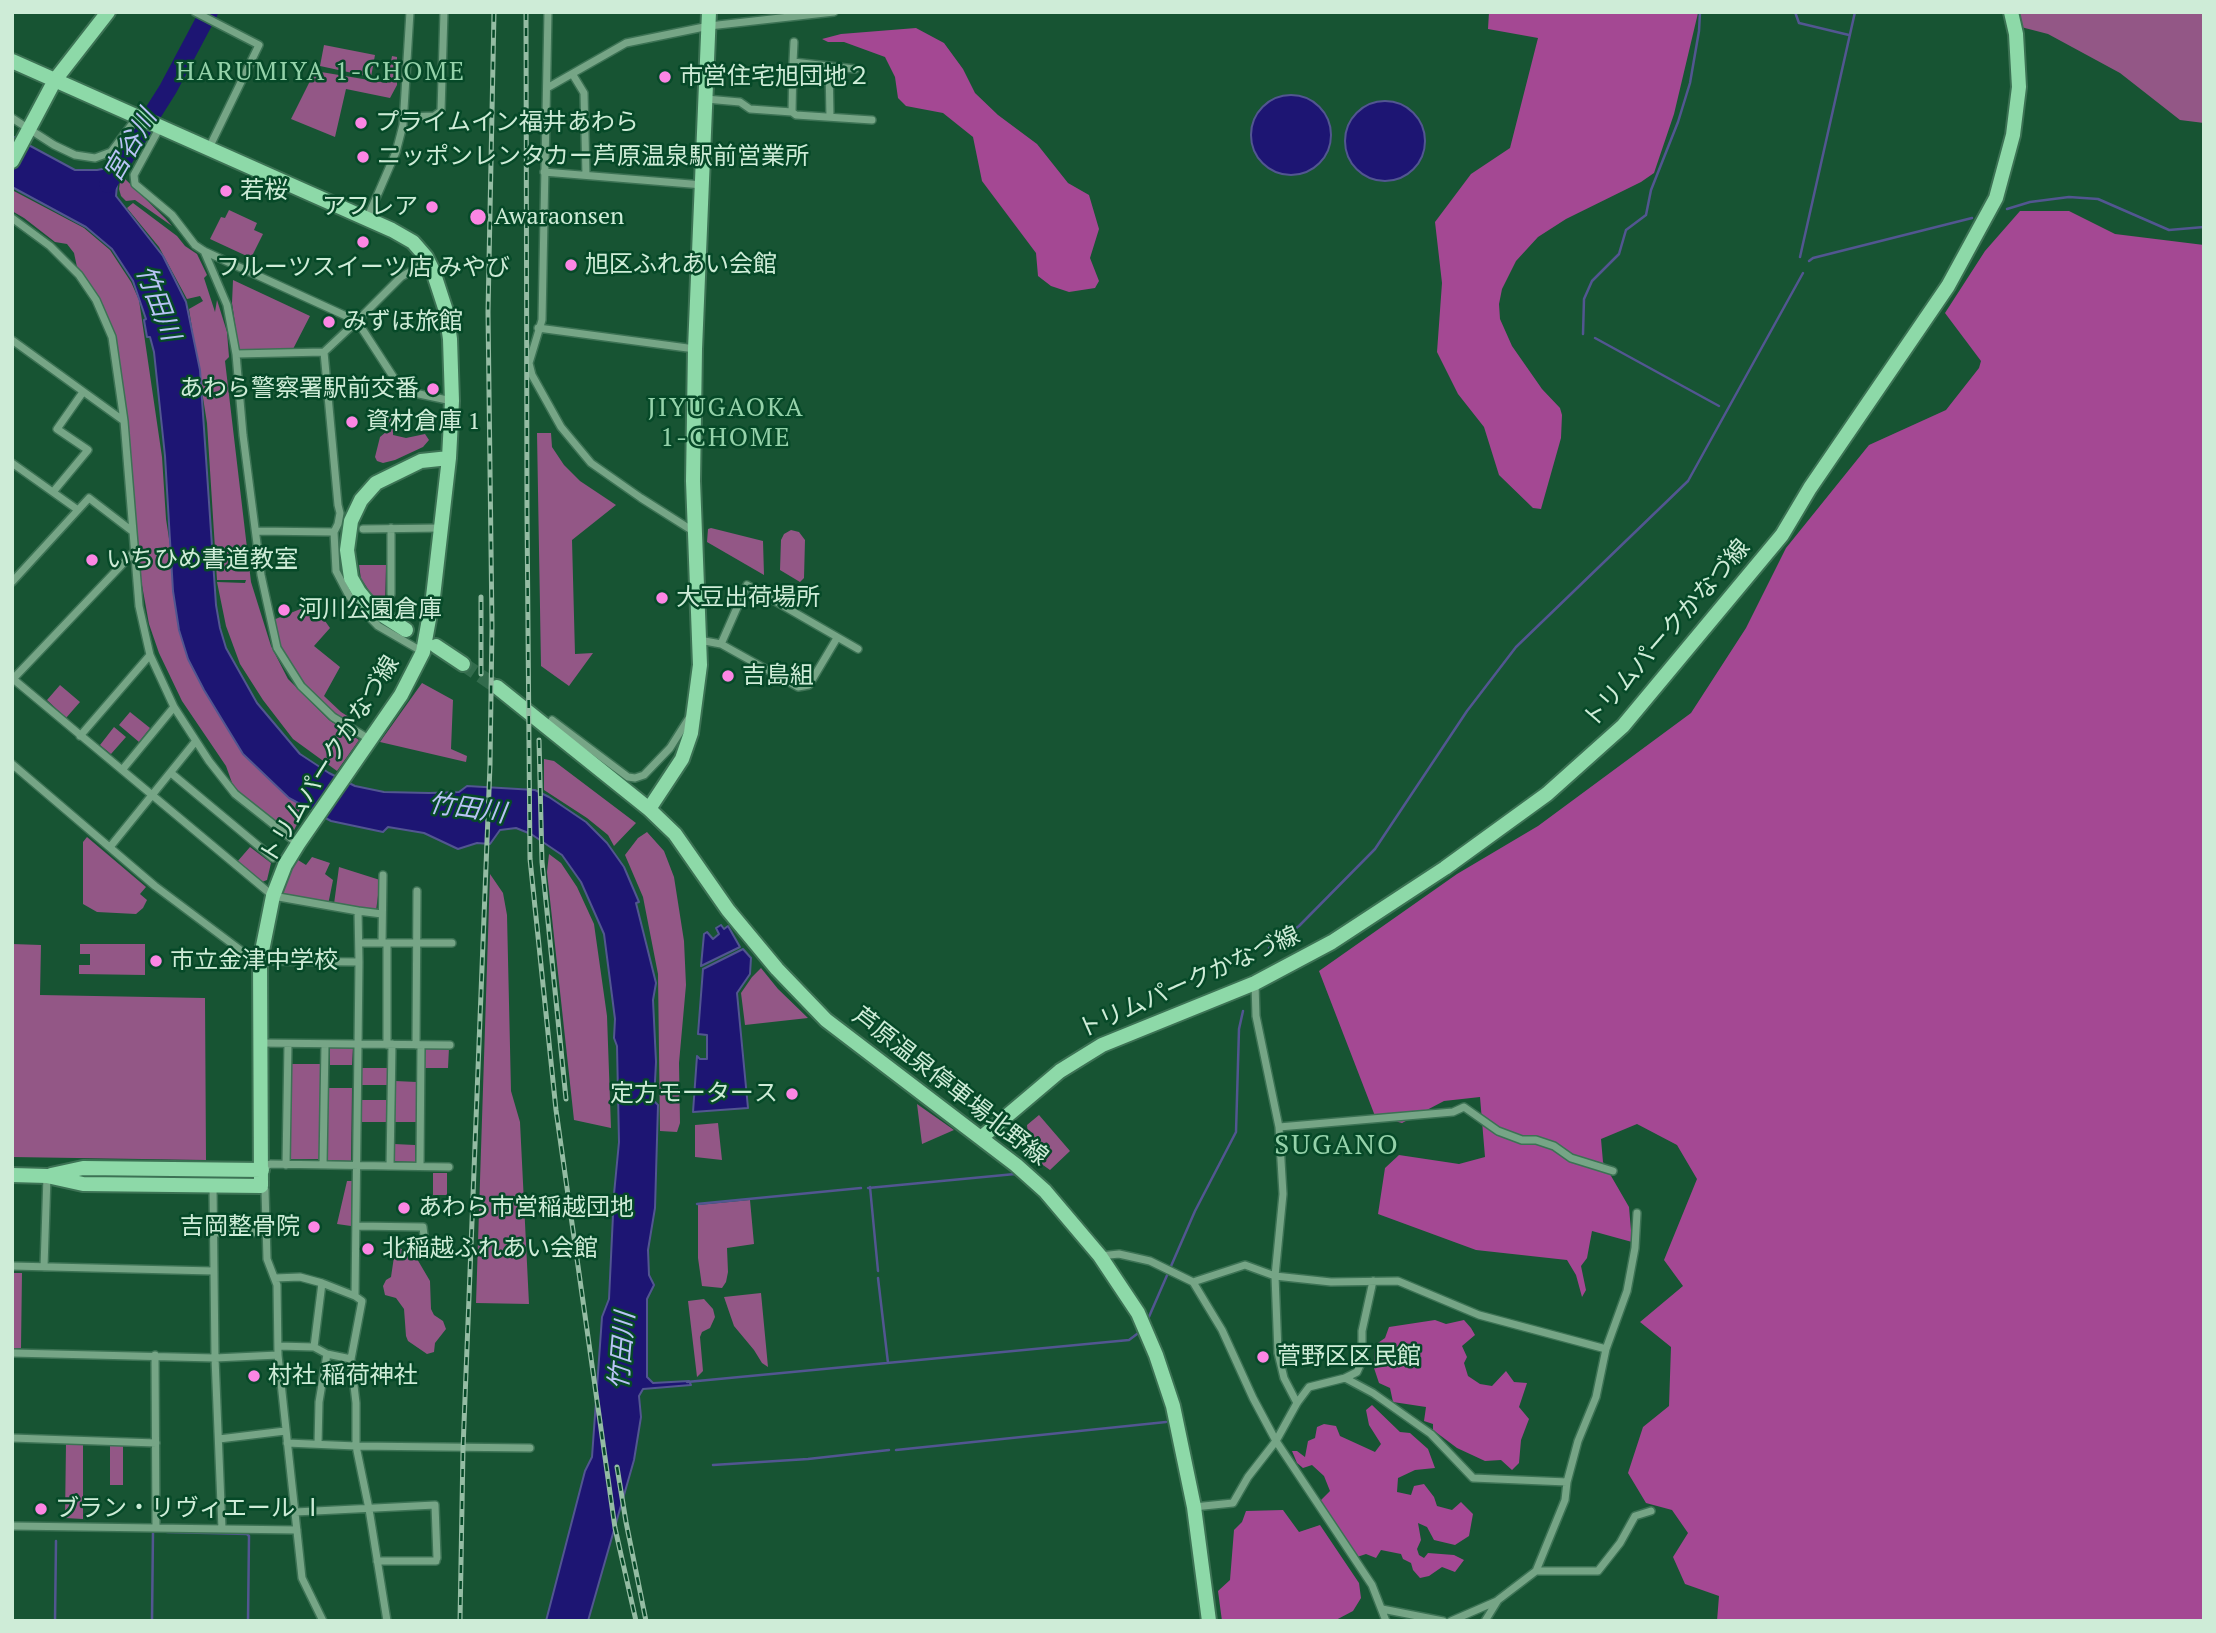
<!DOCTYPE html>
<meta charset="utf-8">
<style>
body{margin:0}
#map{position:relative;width:2216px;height:1633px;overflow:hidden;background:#175433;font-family:"PT Serif",serif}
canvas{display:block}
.frame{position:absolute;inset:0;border:14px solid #ceecd7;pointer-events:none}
</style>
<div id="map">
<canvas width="2216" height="1633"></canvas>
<div class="frame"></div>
</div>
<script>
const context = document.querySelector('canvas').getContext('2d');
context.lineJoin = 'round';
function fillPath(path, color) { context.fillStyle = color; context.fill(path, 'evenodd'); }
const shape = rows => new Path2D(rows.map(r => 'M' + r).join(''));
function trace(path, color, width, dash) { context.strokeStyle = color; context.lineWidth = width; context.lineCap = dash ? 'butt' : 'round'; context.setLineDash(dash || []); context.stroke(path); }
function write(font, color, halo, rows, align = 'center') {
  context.font = font + ' "PT Serif","Noto Sans JP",serif'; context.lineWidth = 5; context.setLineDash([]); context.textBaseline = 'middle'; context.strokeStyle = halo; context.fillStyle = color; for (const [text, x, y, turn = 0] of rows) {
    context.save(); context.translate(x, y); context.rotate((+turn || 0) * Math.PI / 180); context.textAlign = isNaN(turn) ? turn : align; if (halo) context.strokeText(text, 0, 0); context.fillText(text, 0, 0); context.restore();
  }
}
const green = shape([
 [2018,12,2204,12,2204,123,2180,120,2120,73,2048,34,2021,27],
 [324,45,375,55,371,77,320,66],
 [392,56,397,57,397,85,390,98,346,89,335,137,291,119,315,71,387,83],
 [121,175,165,218,172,226,135,200,126,201,121,196,119,189],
 [12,190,84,228,110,250,131,282,139,300,162,457,166,519,175,578,256,757,305,809,293,832,266,815,235,791,226,766,182,701,159,653,149,624,140,574,128,420,114,336,103,305,77,267,74,253,67,244,55,242,24,218,12,211],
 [133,203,177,236,185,246,197,254,207,275,204,278,215,312,217,300,227,332,229,357,225,361,251,582,271,646,288,679,329,720,359,740,337,771,293,739,263,700,240,664,226,626,217,582,245,583,246,580,217,580,207,423,189,309,203,301,200,296,187,299,159,247,127,208],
 [229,210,257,223,254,230,263,234,251,258,210,239,221,217,225,218],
 [233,280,310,316,292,351,239,351,232,303],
 [390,411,393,416,393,435,406,438,425,434,429,440,423,447,395,460,383,463,377,461,375,457,380,437,386,432,389,421,386,416],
 [537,433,551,433,552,447,564,465,580,481,616,505,572,540,575,654,593,653,569,686,541,666],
 [711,528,763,541,764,575,707,542,708,529],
 [791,530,799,532,805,540,804,578,800,582,780,570,781,540,784,534],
 [359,565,386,565,385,606,371,595,366,586,361,579],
 [313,604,330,628,314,646,340,667,324,696,341,712,355,721,349,724,314,696,298,678,281,650,273,620],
 [422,683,453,700,451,749,467,756,466,762,380,742],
 [60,685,80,702,66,718,47,700],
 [130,712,150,728,139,742,119,725],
 [114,727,126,737,111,754,100,745],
 [544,759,554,761,636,823,614,846,608,835,587,818,544,790],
 [647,832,664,851,674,877,684,941,686,985,679,1063,680,1123,677,1132,660,1131,658,974,643,897,625,855,638,838],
 [87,837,146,887,140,894,147,900,143,908,136,914,97,912,83,904,83,842],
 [250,847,271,863,267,880,262,882,237,862],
 [549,854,561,863,577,887,594,924,607,1016,611,1128,574,1120,547,872],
 [312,857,330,863,325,874,333,880,328,905,281,895,287,876,298,860,306,865],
 [339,867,380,880,376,911,334,904],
 [490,874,503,893,507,915,511,1091,520,1122,529,1304,476,1303],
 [12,944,41,945,40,995,205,998,206,1160,12,1157],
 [80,944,145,944,145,975,79,974,79,965,90,965,90,954,80,954],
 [761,968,778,989,808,1018,745,1025,741,993,752,977],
 [330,1047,353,1047,352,1065,330,1065],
 [424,1047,449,1048,448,1068,424,1068],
 [291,1064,321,1064,319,1159,290,1159],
 [360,1068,387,1068,387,1085,360,1085],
 [395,1081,417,1082,417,1122,394,1122],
 [328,1088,352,1088,351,1161,327,1160],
 [360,1100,387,1100,387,1122,360,1122],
 [917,1104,954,1130,922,1144],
 [1039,1115,1070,1151,1050,1170,1030,1156,1027,1125],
 [718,1123,722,1160,695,1157,695,1125],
 [394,1144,415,1145,415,1162,393,1161],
 [99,1171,252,1177,251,1180,99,1182],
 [433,1173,447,1173,447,1195,433,1195],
 [347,1181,352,1181,351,1226,337,1224],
 [750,1200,754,1244,727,1248,728,1272,726,1282,722,1288,702,1286,698,1258,698,1205],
 [398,1248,413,1252,430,1281,431,1309,434,1315,443,1321,446,1329,435,1343,434,1352,427,1354,408,1341,406,1336,404,1309,396,1298,385,1295,383,1286,386,1280,391,1277,395,1250],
 [12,1273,22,1273,21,1348,12,1348],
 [761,1293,768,1367,762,1363,754,1350,734,1326,724,1297],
 [704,1299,713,1309,715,1317,710,1328,702,1332,700,1337,703,1371,697,1377,688,1301],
 [66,1443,83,1445,83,1519,65,1518],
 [110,1445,123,1445,123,1485,110,1485]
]);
const forest = shape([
 [1489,12,1698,13,1674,114,1654,173,1641,182,1566,219,1538,237,1516,261,1502,289,1499,304,1500,319,1512,346,1542,389,1560,408,1562,415,1561,438,1541,509,1533,508,1499,475,1484,427,1458,394,1437,352,1442,283,1435,222,1471,174,1510,148,1538,38,1488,29],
 [916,28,944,43,963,69,975,93,998,115,1037,144,1068,183,1089,195,1099,229,1090,258,1099,281,1095,288,1069,292,1051,286,1038,276,1036,253,982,181,973,137,943,113,906,106,898,98,895,77,885,57,844,42,828,42,822,39,841,34],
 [2020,211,2069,211,2115,234,2204,245,2204,1621,1717,1621,1719,1596,1685,1584,1673,1557,1688,1533,1672,1510,1646,1503,1628,1473,1643,1427,1669,1406,1671,1347,1640,1322,1683,1286,1664,1260,1697,1179,1677,1145,1637,1124,1601,1139,1603,1162,1629,1207,1632,1242,1592,1231,1587,1258,1581,1266,1586,1290,1582,1297,1576,1275,1567,1260,1476,1250,1378,1214,1385,1168,1399,1155,1459,1164,1485,1157,1480,1097,1444,1101,1402,1123,1375,1116,1319,971,1457,874,1538,826,1691,713,1746,628,1786,548,1869,445,1946,410,1979,368,1981,361,1945,313,1985,251],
 [1435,1320,1446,1324,1464,1320,1471,1328,1475,1335,1462,1346,1467,1357,1464,1363,1468,1376,1480,1384,1492,1386,1506,1371,1514,1382,1527,1383,1519,1407,1529,1419,1521,1440,1519,1463,1512,1470,1501,1460,1485,1461,1457,1448,1433,1430,1433,1424,1424,1421,1426,1407,1393,1402,1390,1388,1379,1383,1374,1368,1375,1345,1385,1338,1389,1327],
 [1372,1405,1400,1432,1410,1433,1428,1449,1435,1468,1415,1470,1398,1478,1397,1492,1411,1495,1414,1486,1424,1484,1434,1497,1437,1506,1452,1510,1461,1502,1473,1514,1469,1536,1455,1545,1434,1540,1427,1527,1418,1523,1421,1540,1417,1549,1419,1555,1424,1558,1428,1553,1454,1555,1464,1560,1455,1572,1442,1567,1429,1576,1420,1578,1413,1570,1411,1563,1403,1559,1401,1554,1381,1550,1376,1558,1366,1554,1357,1557,1320,1501,1330,1491,1324,1476,1312,1465,1303,1468,1297,1463,1292,1451,1297,1451,1305,1457,1308,1441,1315,1438,1317,1427,1324,1424,1336,1426,1340,1436,1375,1452,1381,1444,1369,1425,1366,1410],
 [1283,1510,1299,1532,1320,1525,1359,1583,1361,1598,1353,1611,1334,1621,1222,1621,1218,1591,1230,1580,1234,1530,1242,1522,1246,1511]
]);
const water = shape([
 '1251 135a40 40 0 1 1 80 0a40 40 0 1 1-80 0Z',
 '1345 141a40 40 0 1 1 80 0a40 40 0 1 1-80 0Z',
 [12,136,75,170,97,170,108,168,118,161,123,166,118,175,116,196,163,256,186,302,200,370,216,605,220,628,226,648,257,703,300,754,329,773,355,786,384,792,429,793,459,792,467,786,535,790,549,797,586,822,607,843,624,867,639,902,636,903,656,983,653,1000,656,1062,654,1101,658,1105,655,1208,648,1250,649,1275,654,1285,647,1299,647,1377,653,1383,689,1381,691,1385,643,1389,639,1396,641,1417,634,1460,588,1621,546,1621,585,1471,592,1457,602,1317,609,1299,614,1194,619,1142,617,1046,614,1038,615,1019,604,934,581,882,562,855,531,834,516,828,500,830,490,844,477,843,458,849,424,833,388,827,383,832,331,821,289,798,243,754,204,690,188,659,179,630,173,591,165,456,154,352,150,337,147,337,144,320,146,319,133,281,112,249,86,227,12,187,12,136],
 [721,925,724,929,728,926,740,947,701,966,704,934,707,932,713,939,719,934,716,928,721,925],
 [743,949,751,958,750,974,737,993,748,1108,693,1112,697,1056,700,1059,707,1059,707,1035,698,1034,703,969,743,949]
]);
const stream = shape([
 [1795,12,1799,23,1849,35],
 [2007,209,2030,202,2069,197,2098,199,2169,230,2204,227],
 [1800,257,1855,12],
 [1809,261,1813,258,1972,218],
 [1583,334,1584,299,1592,281,1619,254,1626,230,1646,215,1651,190,1678,122,1690,83,1699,31,1700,12],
 [1595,338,1719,406],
 [1269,948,1299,926,1375,849,1467,711,1516,647,1688,481,1803,273],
 [870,1187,878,1271],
 [868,1188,1015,1174,1024,1181],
 [697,1204,861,1188],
 [878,1278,888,1363],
 [1148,1319,1195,1211,1236,1132,1239,1029,1243,1011],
 [687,1382,1129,1340,1141,1331],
 [896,1450,1166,1422],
 [713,1465,808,1459,889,1450],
 [167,1532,247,1534,249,1536,248,1621],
 [55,1621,56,1541],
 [152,1621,153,1531,157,1531]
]);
const river = shape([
 [108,184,168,89,209,12]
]);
const secondaryTunnel = shape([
 [463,664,497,687]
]);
const street = shape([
 [195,12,259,45,209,148],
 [548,12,542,320,529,363,532,375,561,427,591,463,641,498,693,531],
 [793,62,794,42],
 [829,66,830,117],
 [573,75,584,93,586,175],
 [547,88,626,43,709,26,834,12],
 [706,99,740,102,750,109,792,112,793,62,855,69],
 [792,112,796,115,872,120],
 [404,117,434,116,441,111,444,12],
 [12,118,54,145,75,155,95,158,111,152,138,116],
 [160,127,134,175,135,184,172,215,195,245,204,251,357,321,401,277,428,261],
 [544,172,703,185],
 [12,218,50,246,79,275,96,300,112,337,124,421,12,340],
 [367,219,396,152,403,125,410,12],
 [204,251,227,305,236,354,243,435,261,575,277,648,301,686,333,717,369,739],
 [538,328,695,349],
 [236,354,324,352],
 [124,421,139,606,150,655,174,707,209,761,235,794,298,844],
 [12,463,78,510],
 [53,492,88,450,57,429,83,392],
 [363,529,441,528],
 [256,531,334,532,338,524,340,513,338,505,324,352,357,321,394,378,405,391,452,401],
 [334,532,336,571,349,596,378,626,423,652],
 [12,582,89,498,132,531],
 [391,594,391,528],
 [699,640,721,644,747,585,858,649],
 [721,644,798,687,809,685,837,638],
 [12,678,273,896,358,911,359,962],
 [12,680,134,552],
 [552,720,628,777,635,778,644,775,670,748,689,718],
 [80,736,150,655],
 [12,764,155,886,247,955,260,961,359,962,355,1296,322,1283,300,1277,275,1278],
 [122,770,174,707],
 [171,773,273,858],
 [110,847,195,742],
 [358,911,382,914],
 [359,943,452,943],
 [382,943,383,875],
 [1255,984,1256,1016,1279,1127,1283,1194,1275,1276,1278,1353,1284,1378,1297,1403],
 [260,1043,450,1045],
 [387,1045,387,943],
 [416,1045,417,891],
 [1279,1127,1453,1112,1464,1107,1498,1131,1522,1140,1536,1140,1554,1146,1571,1158,1613,1171],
 [286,1165,288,1044],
 [323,1165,325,1044],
 [390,1166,392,1044],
 [420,1166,421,1045],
 [262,1169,270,1164,449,1167],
 [261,1186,265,1190,267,1259,277,1285,278,1355,302,1578,323,1621],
 [213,1187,215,1358,222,1529],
 [357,1226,423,1227,426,1252],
 [213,1233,265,1232],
 [1100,1256,1119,1254,1150,1261,1193,1282,1222,1330,1253,1398,1276,1441,1372,1585,1386,1621],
 [12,1266,213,1271],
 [44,1267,47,1176],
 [1193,1282,1245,1265,1275,1276,1331,1282,1398,1281,1479,1315,1606,1349],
 [278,1346,314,1347,327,1354,351,1359,356,1403,356,1446,530,1448],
 [314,1347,322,1283],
 [12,1353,215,1358,278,1355],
 [155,1355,156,1528],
 [351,1359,362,1301,355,1296],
 [1345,1378,1373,1393,1431,1434,1473,1478,1567,1482],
 [12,1438,156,1443],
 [219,1439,285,1431],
 [287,1443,356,1446,369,1509,387,1621],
 [318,1444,319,1402,327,1354],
 [1194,1507,1233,1503,1248,1477,1276,1441,1297,1403,1309,1387,1345,1378,1357,1372,1362,1361,1362,1331,1373,1281],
 [295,1512,435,1505,437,1558],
 [12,1526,297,1530],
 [377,1561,436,1561],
 [1536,1571,1598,1571,1620,1543,1635,1516,1651,1511],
 [1382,1609,1443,1621],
 [1451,1621,1497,1601],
 [1485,1621,1498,1600,1536,1571,1565,1500,1567,1482,1578,1441,1596,1397,1606,1349,1627,1291,1635,1248,1637,1213]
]);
const secondary = shape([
 [12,61,392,230,413,242,426,257,433,271,446,311,450,339,452,401,449,458,433,597,423,652,401,695,298,844,285,865,273,896,260,961,261,1186,83,1184,47,1176,12,1175],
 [12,161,55,80,108,12],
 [406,630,373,609,359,592,351,578,347,550,351,521,361,500,376,483,421,461,449,458],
 [436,646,463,664],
 [497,687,649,809,675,834,728,910,777,969,826,1020,1016,1165,1045,1191,1100,1256,1138,1313,1156,1355,1173,1406,1194,1507,1209,1621],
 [649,809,682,759,691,733,700,665,693,481,695,349,709,12],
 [982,1137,1060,1071,1102,1045,1255,983,1332,942,1445,868,1547,794,1623,726,1782,535,1810,488,1948,286,1996,198,2013,135,2019,87,2016,34,2011,12],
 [51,1175,83,1168,262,1170]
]);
const rail = shape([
 [526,12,527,513,530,859,556,1110,615,1528,636,1621],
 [481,674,481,597],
 [539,740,542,862,566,1099],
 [617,1467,626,1522,646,1621],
 [460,1621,463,1449,490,765,492,626,488,312,494,12]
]);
const markers = [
 [665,77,7,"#fc86e4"],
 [361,123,7,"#fc86e4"],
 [363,157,7,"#fc86e4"],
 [226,191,7,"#fc86e4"],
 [432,207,7,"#fc86e4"],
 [478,217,9,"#fc86e4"],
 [363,242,7,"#fc86e4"],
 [571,265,7,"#fc86e4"],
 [329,322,7,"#fc86e4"],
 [433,389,7,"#fc86e4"],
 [352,422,7,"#fc86e4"],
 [92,560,7,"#fc86e4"],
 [662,598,7,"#fc86e4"],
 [284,610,7,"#fc86e4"],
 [728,676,7,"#fc86e4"],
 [156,961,7,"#fc86e4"],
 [792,1094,7,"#fc86e4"],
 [404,1208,7,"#fc86e4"],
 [314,1227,7,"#fc86e4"],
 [368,1249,7,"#fc86e4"],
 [1263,1357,7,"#fc86e4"],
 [254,1376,7,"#fc86e4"],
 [41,1509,7,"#fc86e4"]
];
const poiNames = [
 ["市営住宅旭団地２",679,77],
 ["プライムイン福井あわら",375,123],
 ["ニッポンレンタカー芦原温泉駅前営業所",377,157],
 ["若桜",240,191],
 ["アフレア",418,207,"right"],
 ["Awaraonsen",494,217],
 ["旭区ふれあい会館",585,265],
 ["フルーツスイーツ店 みやび",363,268,"center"],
 ["みずほ旅館",343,322],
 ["あわら警察署駅前交番",419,389,"right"],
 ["資材倉庫 1",366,422],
 ["いちひめ書道教室",106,560],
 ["大豆出荷場所",676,598],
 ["河川公園倉庫",298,610],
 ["吉島組",742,676],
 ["市立金津中学校",170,961],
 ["定方モータース",778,1094,"right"],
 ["あわら市営稲越団地",418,1208],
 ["吉岡整骨院",300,1227,"right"],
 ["北稲越ふれあい会館",382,1249],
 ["菅野区区民館",1277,1357],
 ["村社 稲荷神社",268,1376],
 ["ブラン・リヴィエール Ⅰ",55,1509]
];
const streetNames = [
 ["トリムパークかなづ線",1667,634,-49],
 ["トリムパークかなづ線",330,760,-58],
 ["トリムパークかなづ線",1189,983,-24],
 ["芦原温泉停車場北野線",950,1087,38]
];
const neighbourhoodNames = [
 ["HARUMIYA 1-CHOME",321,73],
 ["JIYUGAOKA",726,409],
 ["1-CHOME",726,439]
];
const waterNames = [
 ["宮谷川",131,146,-60],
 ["竹田川",157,303,69],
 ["竹田川",467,809,8],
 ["竹田川",623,1351,-85]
];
const quarterNames = [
 ["SUGANO",1337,1146]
];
fillPath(green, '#935786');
fillPath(forest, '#a44893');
fillPath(water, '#1d1573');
trace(water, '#525691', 2);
trace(stream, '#525691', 2.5);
trace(river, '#1d1573', 18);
trace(secondaryTunnel, '#326b4c', 14, [14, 7]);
trace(street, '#3c7254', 10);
trace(secondary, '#3c7254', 18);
trace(street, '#76a586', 7);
trace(secondary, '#8dd9a8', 14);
trace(rail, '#94bca3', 5);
trace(rail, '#064928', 2.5, [8]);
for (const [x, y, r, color] of markers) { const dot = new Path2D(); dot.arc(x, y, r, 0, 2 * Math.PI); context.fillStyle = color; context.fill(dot); trace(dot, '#064928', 2.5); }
write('24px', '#ceecd7', '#064928', poiNames, 'left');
write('24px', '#ceecd7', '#064928', streetNames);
context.letterSpacing = '2px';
write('26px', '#95d2aa', '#064928', neighbourhoodNames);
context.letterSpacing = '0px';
write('italic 26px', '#b9c3f6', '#064928', waterNames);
context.letterSpacing = '2px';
write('28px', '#95d2aa', '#064928', quarterNames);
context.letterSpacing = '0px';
</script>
